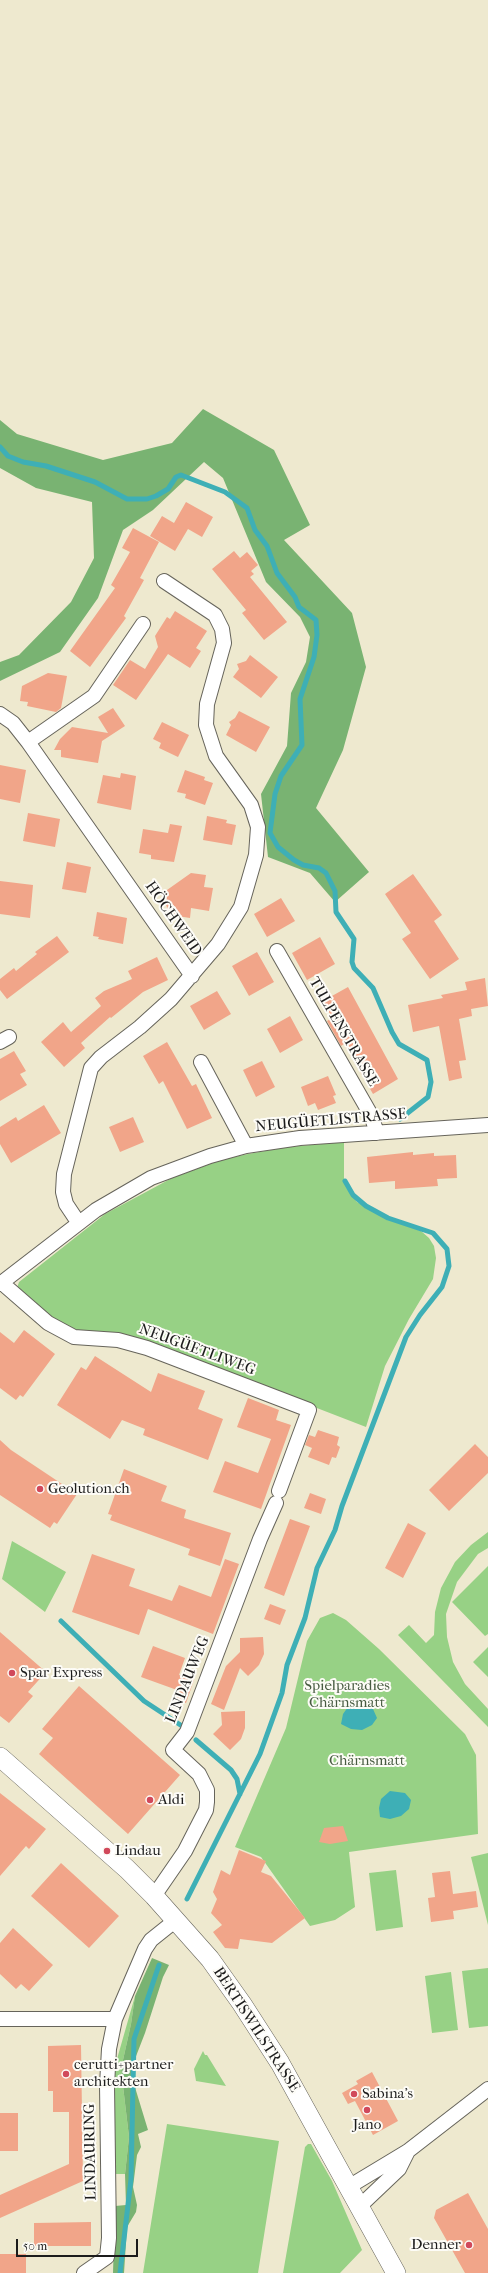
<!DOCTYPE html>
<meta charset="utf-8">
<style>
body{margin:0}
#map{position:relative;width:488px;height:2273px;overflow:hidden;background:#eee9cf;font-family:"IM FELL French Canon",serif}
canvas{display:block}
.scale{position:absolute;left:16px;top:2239px;width:122px;height:18px;box-sizing:border-box;border:2px solid #1c1c1c;border-top:0;padding-left:5px;font-size:12px;line-height:14px;white-space:nowrap;color:#1c1c1c;-webkit-text-stroke:3px #fdfcf7;paint-order:stroke}
</style>
<div id="map">
<canvas width="488" height="2273"></canvas>
<div class="scale">50 m</div>
</div>
<script>
const context = document.querySelector('canvas').getContext('2d');
context.lineJoin = 'round';
function fillPath(path, color) { context.fillStyle = color; context.fill(path, 'evenodd'); }
const shape = rows => new Path2D(rows.map(r => 'M' + r).join(''));
function trace(path, color, width, dash) { context.strokeStyle = color; context.lineWidth = width; context.lineCap = dash ? 'butt' : 'round'; context.setLineDash(dash || []); context.stroke(path); }
function write(font, color, halo, rows, align = 'center') {
  context.font = font + ' "IM FELL French Canon",serif'; context.lineWidth = 4; context.setLineDash([]); context.textBaseline = 'middle'; context.strokeStyle = halo; context.fillStyle = color; for (const [text, x, y, turn = 0] of rows) {
    context.save(); context.translate(x, y); context.rotate((+turn || 0) * Math.PI / 180); context.textAlign = isNaN(turn) ? turn : align; if (halo) context.strokeText(text, 0, 0); context.fillText(text, 0, 0); context.restore();
  }
}
const green = shape([
 [344,1142,344,1178,350,1193,357,1202,386,1218,421,1231,429,1238,434,1246,436,1258,433,1279,409,1319,385,1366,366,1427,128,1335,80,1331,65,1326,50,1316,17,1288,19,1282,105,1214,172,1178,221,1160,248,1154,288,1147],
 [488,1532,488,1548,478,1554,457,1582,446,1614,447,1637,453,1662,465,1684,488,1709,488,1727,398,1635,409,1625,426,1643,434,1635,435,1612,441,1588,455,1562,471,1545],
 [12,1541,66,1572,45,1612,2,1579],
 [488,1566,488,1634,485,1636,452,1602],
 [333,1613,346,1620,379,1649,465,1734,476,1755,478,1834,349,1852,355,1907,335,1920,310,1926,261,1857,235,1847,286,1728,307,1641,320,1618],
 [488,1647,488,1677,473,1662],
 [488,1853,488,1925,471,1857],
 [396,1870,403,1927,376,1931,369,1873],
 [488,1968,488,2026,469,2028,462,1971],
 [451,1972,458,2030,432,2033,425,1976],
 [135,1996,131,2024,121,2069,129,2137,125,2174,115,2174,115,2066],
 [203,2051,205,2055,207,2055,226,2086,196,2081,194,2069],
 [167,2124,279,2141,258,2273,143,2273],
 [308,2144,311,2144,332,2181,362,2250,340,2273,283,2273,295,2205,305,2147]
]);
const forest = shape([
 [203,409,274,450,310,525,284,540,352,613,366,667,343,750,316,808,369,872,335,902,310,873,268,857,261,794,287,746,291,693,306,662,310,637,300,617,266,582,223,478,204,462,153,510,123,530,98,598,60,652,0,681,0,662,19,655,71,602,94,558,92,502,36,488,0,468,0,420,17,434,103,460,172,443],
 [152,1958,169,1965,163,1977,145,2033,133,2064,134,2084,148,2130,138,2134,141,2147,137,2155,133,2187,137,2205,136,2212,127,2227,124,2273,113,2273,115,2206,126,2205,125,2174,129,2137,121,2069,131,2024,135,1996]
]);
const water = shape([
 [360,1702,373,1709,377,1718,372,1725,362,1730,351,1729,341,1724,343,1714,348,1707],
 [390,1791,405,1793,411,1800,409,1809,401,1816,390,1819,380,1817,379,1808,381,1799]
]);
const stream = shape([
 [0,447,8,456,23,462,46,466,95,482,127,499,147,499,156,496,168,489,176,477,181,475,225,492,247,508,255,530,267,546,277,573,295,597,299,607,316,620,317,635,314,657,300,699,302,745,281,776,275,794,270,833,278,847,294,860,303,865,319,868,326,873,335,891,336,912,354,939,352,962,354,968,373,988,392,1032,399,1044,427,1060,431,1082,428,1097,400,1119],
 [61,1621,144,1701,182,1726],
 [196,1740,231,1770,237,1779,240,1794],
 [187,1899,260,1754,282,1693,287,1665,305,1618,317,1568,335,1530,342,1506,406,1337,420,1315,442,1287,449,1266,447,1249,433,1233,388,1218,366,1206,353,1195,345,1181],
 [120,2273,131,2179,134,2039,159,1965]
]);
const building = shape([
 [186,502,213,517,202,537,188,529,175,551,150,536,162,516,174,523],
 [133,528,159,542,140,578,144,580,124,616,126,618,90,667,70,651,115,588,111,585,130,552,122,548],
 [234,551,240,558,247,552,258,565,251,571,254,574,250,577,287,622,264,640,242,613,246,610,212,569],
 [175,611,207,631,196,648,201,651,190,668,168,654,136,700,113,685,130,660,145,669,158,647,155,636,167,617,170,619],
 [250,655,278,677,261,698,233,677,239,669,237,664,246,661],
 [48,673,67,676,61,708,56,712,27,706,28,702,20,701,22,686],
 [113,708,125,726,102,741,98,763,61,757,61,750,54,750,60,739,72,727,108,733,98,717],
 [239,711,270,727,256,752,226,735,231,725,229,722,235,718],
 [162,722,189,735,178,757,159,748,161,743,153,739],
 [0,765,26,770,20,803,0,799],
 [185,770,205,777,204,780,213,783,205,805,185,798,186,794,177,792],
 [121,773,136,776,131,810,97,803,103,775,120,778],
 [28,813,60,819,55,847,23,841],
 [207,816,227,820,226,823,236,825,232,845,203,840],
 [170,824,182,826,174,862,151,859,151,855,139,853,143,829,168,833],
 [67,862,91,867,86,893,62,889],
 [191,873,206,875,204,887,213,888,209,911,191,908,190,918,171,915,166,905,167,890],
 [413,874,442,915,434,921,459,959,430,979,402,939,411,933,385,894],
 [0,881,33,885,30,918,0,914],
 [281,898,295,921,267,937,254,914],
 [97,912,127,918,123,944,98,939,99,937,93,936],
 [57,936,69,952,7,999,0,990,0,979,14,968,16,971,37,954,35,952],
 [320,937,335,964,307,980,292,953],
 [257,952,274,982,249,996,232,966],
 [157,957,168,980,143,992,111,1018,110,1017,81,1043,85,1048,64,1067,41,1042,63,1022,71,1032,101,1006,95,998,104,991,132,979,128,971],
 [485,978,488,1006,471,1009,472,1016,459,1019,466,1060,459,1061,462,1078,449,1081,439,1026,413,1032,408,1005,443,998,441,995,467,990,465,982],
 [348,987,398,1079,373,1094,344,1044,341,1046,327,1021,332,1018,323,1001],
 [217,991,231,1014,204,1030,190,1006],
 [290,1016,303,1040,280,1053,267,1029],
 [167,1042,192,1086,196,1084,212,1118,187,1129,163,1081,159,1084,143,1056],
 [14,1051,26,1071,20,1074,27,1085,0,1101,0,1059],
 [262,1061,275,1087,256,1097,243,1070],
 [328,1076,336,1095,333,1096,336,1103,318,1110,315,1103,308,1106,301,1087],
 [44,1105,61,1133,11,1163,0,1144,0,1127,16,1117,18,1121],
 [133,1117,144,1142,120,1152,109,1127],
 [413,1152,413,1155,434,1153,434,1156,456,1155,457,1178,437,1179,438,1186,395,1189,395,1181,369,1183,367,1157],
 [24,1330,55,1354,23,1397,20,1395,16,1400,0,1388,0,1332,14,1343],
 [95,1356,151,1392,158,1373,205,1391,198,1409,223,1419,208,1460,143,1435,145,1429,122,1420,110,1439,57,1405,81,1367,86,1370],
 [248,1398,279,1410,276,1420,291,1425,261,1509,213,1492,225,1461,258,1473,271,1439,237,1427],
 [318,1430,339,1437,337,1445,340,1447,336,1458,332,1457,329,1465,308,1457,312,1448,305,1445,309,1435,315,1437],
 [0,1440,11,1450,77,1494,57,1524,54,1522,50,1528,0,1495],
 [475,1444,488,1457,488,1473,449,1511,429,1490],
 [124,1469,167,1486,161,1501,186,1510,184,1518,231,1533,220,1566,188,1555,190,1549,110,1520,112,1515,108,1514],
 [310,1493,326,1499,321,1514,304,1508],
 [290,1519,310,1526,284,1596,264,1588],
 [408,1523,426,1533,403,1578,385,1568],
 [92,1554,135,1569,129,1586,172,1601,179,1585,211,1597,225,1559,239,1564,213,1634,148,1609,139,1635,72,1612],
 [270,1604,286,1610,280,1625,264,1619],
 [0,1632,46,1672,28,1692,33,1696,9,1723,0,1716],
 [263,1637,264,1654,259,1665,248,1676,240,1668,224,1710,211,1704,226,1666,240,1652,240,1638],
 [153,1646,185,1658,179,1675,194,1680,186,1703,174,1699,177,1690,141,1677],
 [79,1686,180,1775,128,1834,39,1754,53,1738,42,1729],
 [245,1711,245,1728,241,1739,230,1750,213,1734,222,1725,221,1712],
 [0,1793,46,1829,29,1849,26,1846,0,1876],
 [343,1826,348,1841,330,1844,319,1842,324,1828],
 [239,1850,266,1861,261,1872,271,1876,305,1918,272,1943,240,1939,238,1949,225,1948,213,1932,222,1925,211,1913,217,1899,213,1892,221,1870,230,1875],
 [61,1863,119,1916,89,1948,31,1896],
 [450,1871,453,1894,476,1891,478,1907,453,1911,454,1919,431,1922,428,1898,435,1897,432,1873],
 [13,1928,53,1965,29,1991,21,1984,16,1989,0,1974,0,1943],
 [81,2045,83,2181,0,2218,0,2195,69,2164,69,2112,53,2112,53,2091,48,2091,48,2046],
 [372,2072,398,2121,373,2135,355,2101,348,2104,342,2093,358,2084,356,2081],
 [0,2113,18,2113,18,2151,0,2151],
 [468,2193,488,2229,488,2273,465,2273,434,2218,436,2210],
 [91,2222,91,2246,34,2246,34,2223],
 [0,2254,26,2254,26,2273,0,2273]
]);
const street = shape([
 [0,714,13,723,28,742,192,976],
 [28,742,94,696,143,624],
 [277,951,371,1115,377,1133],
 [0,1042,9,1037],
 [201,1062,246,1146],
 [78,1222,66,1204,63,1192,64,1174,91,1068,101,1057,140,1027,171,999,218,944,241,907,256,855,258,827,251,805,216,756,206,725,207,704,224,643,222,629,215,615,164,581],
 [2,1283,48,1323,74,1337,118,1340,147,1348,309,1410,279,1491],
 [0,1284,96,1210,151,1178,210,1156,246,1146,300,1138,488,1125],
 [154,1896,185,1851,206,1810,207,1802,207,1790,199,1774,173,1750,187,1732,260,1539,276,1503],
 [0,2019,115,2019],
 [350,2186,408,2151,488,2089],
 [360,2206,399,2169,408,2151],
 [84,2273,107,2257,109,2238,107,2085,109,2049,115,2019,145,1949,151,1940,176,1920]
]);
const secondary = shape([
 [0,1757,127,1869,154,1896,210,1959,242,2004,280,2063,396,2273]
]);
const markers = [
 [40,1489,4,"#d1495b"],
 [12,1673,4,"#d1495b"],
 [150,1800,4,"#d1495b"],
 [107,1851,4,"#d1495b"],
 [66,2074,4,"#d1495b"],
 [354,2094,4,"#d1495b"],
 [367,2110,4,"#d1495b"],
 [469,2245,4,"#d1495b"]
];
const streetNames = [
 ["HÖCHWEID",173,919,55],
 ["TULPENSTRASSE",343,1032,60],
 ["NEUGÜETLISTRASSE",331,1121,-5],
 ["NEUGÜETLIWEG",197,1350,20],
 ["LINDAUWEG",188,1680,-68],
 ["BERTISWILSTRASSE",256,2030,57],
 ["LINDAURING",91,2152,-91]
];
const poiNames = [
 ["Geolution.ch",48,1489],
 ["Spar Express",20,1673],
 ["Aldi",158,1800],
 ["Lindau",115,1851],
 ["cerutti+partner",74,2065],
 ["architekten",74,2082],
 ["Sabina's",362,2094],
 ["Jano",367,2125,"center"],
 ["Denner",461,2245,"right"]
];
const parkNames = [
 ["Spielparadies",347,1686],
 ["Chärnsmatt",347,1703],
 ["Chärnsmatt",367,1761]
];
fillPath(green, '#97d185');
fillPath(forest, '#79b372');
fillPath(water, '#3eafb6');
trace(stream, '#3eafb6', 5);
fillPath(building, '#f1a589');
trace(street, '#66645b', 16);
trace(secondary, '#66645b', 20);
trace(street, '#fff', 14);
trace(secondary, '#fff', 19);
for (const [x, y, r, color] of markers) { const dot = new Path2D(); dot.arc(x, y, r, 0, 2 * Math.PI); context.fillStyle = color; context.fill(dot); trace(dot, '#fdfcf7', 1.5); }
write('15px', '#1c1c1c', '#fdfcf7', streetNames);
write('15px', '#1c1c1c', '#fdfcf7', poiNames, 'left');
write('15px', '#475b41', '#fdfcf7', parkNames);
</script>
